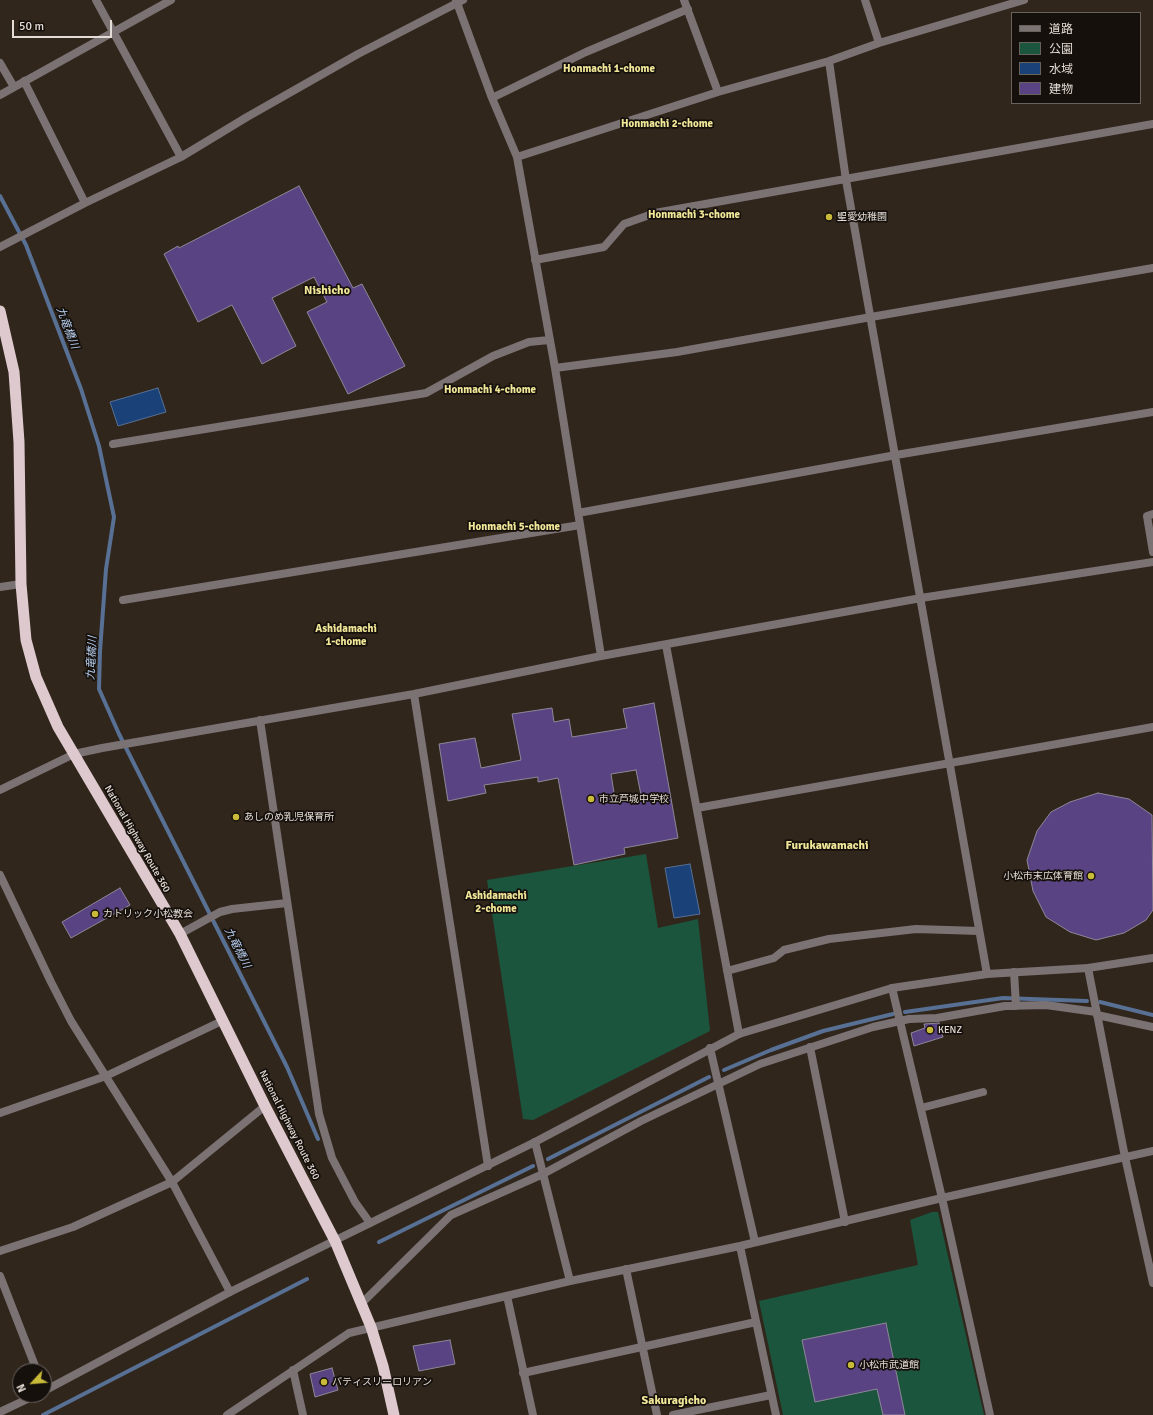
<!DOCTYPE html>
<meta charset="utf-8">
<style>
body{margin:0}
#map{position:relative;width:1153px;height:1415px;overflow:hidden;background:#31261c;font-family:Signika,"Noto Sans JP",sans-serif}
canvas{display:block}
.legend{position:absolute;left:1011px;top:12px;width:130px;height:92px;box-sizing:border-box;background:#15100c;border:1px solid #68625d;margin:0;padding:5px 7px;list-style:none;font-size:12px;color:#e4dcd6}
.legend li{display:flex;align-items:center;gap:8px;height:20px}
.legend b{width:20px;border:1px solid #68625d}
.north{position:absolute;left:12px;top:1363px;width:40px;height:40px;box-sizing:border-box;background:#15100c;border:1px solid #68625d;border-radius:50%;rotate:244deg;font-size:11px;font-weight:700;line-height:16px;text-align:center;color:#e4dcd6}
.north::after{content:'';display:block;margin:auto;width:14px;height:18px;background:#caba3a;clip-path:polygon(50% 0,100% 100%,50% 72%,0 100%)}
.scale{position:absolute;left:12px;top:20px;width:100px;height:18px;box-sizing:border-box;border:2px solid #e4dcd6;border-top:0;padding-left:5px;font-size:12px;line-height:14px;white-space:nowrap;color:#e4dcd6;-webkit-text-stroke:3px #15100c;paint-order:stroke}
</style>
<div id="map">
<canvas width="1153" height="1415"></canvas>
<ul class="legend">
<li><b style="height:5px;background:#7b7274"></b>道路</li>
<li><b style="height:11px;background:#1c553d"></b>公園</li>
<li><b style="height:11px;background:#1a4278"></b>水域</li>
<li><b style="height:11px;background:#5a4382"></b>建物</li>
</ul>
<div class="north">N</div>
<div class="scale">50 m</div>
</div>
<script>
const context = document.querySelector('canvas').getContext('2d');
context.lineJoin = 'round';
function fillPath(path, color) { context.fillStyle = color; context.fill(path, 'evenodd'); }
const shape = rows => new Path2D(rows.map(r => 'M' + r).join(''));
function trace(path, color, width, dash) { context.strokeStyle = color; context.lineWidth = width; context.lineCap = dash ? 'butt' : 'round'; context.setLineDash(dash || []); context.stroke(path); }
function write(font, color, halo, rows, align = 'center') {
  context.font = font + ' Signika,"Noto Sans JP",sans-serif'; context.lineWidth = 3.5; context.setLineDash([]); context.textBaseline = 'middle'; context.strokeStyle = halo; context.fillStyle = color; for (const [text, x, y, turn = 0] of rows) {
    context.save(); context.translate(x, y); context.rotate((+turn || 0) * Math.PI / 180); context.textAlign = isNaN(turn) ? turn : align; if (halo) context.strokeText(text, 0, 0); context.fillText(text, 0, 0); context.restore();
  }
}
const green = shape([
 [646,854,658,928,698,919,710,1031,533,1120,523,1119,487,880],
 [932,1212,938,1212,984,1415,783,1415,759,1301,918,1265,910,1220]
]);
const water = shape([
 [158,388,166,412,118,426,110,402,158,388],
 [690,864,700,914,674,918,665,868,690,864]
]);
const stream = shape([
 [0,196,26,245,81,389,99,446,114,517,106,569,100,651,99,689,119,734,287,1067,318,1139],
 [1100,1002,1153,1015],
 [905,1012,1003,998,1087,1001],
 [724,1070,771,1050,823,1031,893,1014],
 [548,1159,709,1077],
 [379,1242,533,1166],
 [43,1415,307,1279]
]);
const building = shape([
 [299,186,353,288,362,284,405,366,348,394,307,312,327,302,314,277,272,298,296,346,262,364,232,305,198,322,164,254,178,246,179,248,299,186],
 [654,703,678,838,624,848,625,854,574,865,558,778,538,782,538,777,484,785,486,793,448,801,439,744,475,738,481,768,521,760,512,714,552,708,554,722,569,719,572,737,627,728,623,709,654,703],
 [636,770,641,795,615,799,611,774,636,770],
 [1098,793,1129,799,1152,815,1153,910,1146,920,1124,933,1096,940,1070,932,1046,917,1033,891,1027,860,1037,831,1051,812,1070,802,1098,793],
 [120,888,130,905,71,938,62,922,120,888],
 [939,1023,943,1037,914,1046,911,1033,925,1028,924,1024,939,1023],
 [886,1323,905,1415,883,1415,877,1389,815,1402,802,1340,886,1323],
 [450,1340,455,1364,419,1371,413,1346,450,1340],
 [332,1368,338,1390,315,1397,310,1374,332,1368]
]);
const minor = shape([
 [96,0,181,157],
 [456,0,492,98,517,157,555,368,601,656],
 [684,0,718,92],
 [865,0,879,43],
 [829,61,846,180,987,974],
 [0,63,14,87],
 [24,81,85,203],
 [0,95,171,0],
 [492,98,586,52,688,9],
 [517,157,718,92,829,61,879,43,1024,0],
 [0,247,85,203,181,157,247,117,358,54,463,0],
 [535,260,604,247,624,224,655,213,1153,124],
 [555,368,677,352,871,317,1153,268],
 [113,444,426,393,493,356,529,342,549,340],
 [578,513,896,455,1153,412],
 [1153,514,1147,516,1153,552],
 [0,587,21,584],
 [123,600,580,525],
 [666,645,739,1034],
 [414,694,488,1166],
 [260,720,319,1114,332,1158,355,1202,370,1223],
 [0,790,74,754,102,748,414,694,601,656,921,598,1153,562],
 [697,808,1153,727],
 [0,875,51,982,71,1021,172,1182,230,1292],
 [180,934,220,912,232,909,287,903],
 [1088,968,1125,1157,1153,1283],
 [727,971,774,958,784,950,829,939,916,929,979,931],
 [1014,972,1016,1006],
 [892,988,942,1198,990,1415],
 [1097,1015,1153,1027],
 [810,1047,845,1222],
 [710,1048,755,1242],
 [921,1108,983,1092],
 [0,1113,106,1076,222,1021],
 [535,1142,570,1281],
 [740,1246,776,1415],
 [0,1251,73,1227,172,1182,265,1106],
 [626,1269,657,1415],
 [0,1276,37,1371],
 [507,1296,533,1415],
 [361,1304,451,1215,543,1174,641,1121,760,1064,873,1027,909,1019,937,1018,1005,1006,1046,1005,1096,1012],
 [293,1370,303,1415],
 [523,1373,756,1322],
 [227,1415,349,1333,570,1281,740,1246,942,1198,1153,1151],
 [673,1415,771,1395]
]);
const tertiary = shape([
 [44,1391,230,1292,535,1142,739,1034,892,988,987,974,1088,968,1153,958],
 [0,1412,36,1395]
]);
const trunk = shape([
 [0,311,14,372,19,442,21,584,26,640,36,677,58,727,180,934,265,1106,335,1241,371,1327,383,1366,394,1415]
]);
const markers = [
 [829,217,4,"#caba3a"],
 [591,799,4,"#caba3a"],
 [236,817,4,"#caba3a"],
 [1091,876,4,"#caba3a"],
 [95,914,4,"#caba3a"],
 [930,1030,4,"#caba3a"],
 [851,1365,4,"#caba3a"],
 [324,1382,4,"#caba3a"]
];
const poiNames = [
 ["聖愛幼稚園",837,217],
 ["市立芦城中学校",599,799],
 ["あしのめ乳児保育所",244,817],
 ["小松市末広体育館",1083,876,"right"],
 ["カトリック小松教会",103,914],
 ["KENZ",938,1030],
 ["小松市武道館",859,1365],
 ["パティスリーロリアン",332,1382]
];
const streetNames = [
 ["National Highway Route 360",137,839,60],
 ["National Highway Route 360",289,1125,63]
];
const neighbourhoodNames = [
 ["Honmachi 1-chome",609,69],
 ["Honmachi 2-chome",667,124],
 ["Honmachi 3-chome",694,215],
 ["Honmachi 4-chome",490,390],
 ["Honmachi 5-chome",514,527],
 ["Ashidamachi",346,629],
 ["1-chome",346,642],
 ["Ashidamachi",496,896],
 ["2-chome",496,909]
];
const waterNames = [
 ["九竜橋川",67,328,69],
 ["九竜橋川",92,658,-87],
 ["九竜橋川",237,948,63]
];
const quarterNames = [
 ["Nishicho",327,291],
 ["Furukawamachi",827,846],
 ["Sakuragicho",674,1401]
];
fillPath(green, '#1c553d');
fillPath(water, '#1a4278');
trace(water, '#577094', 1);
trace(stream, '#577094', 4);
fillPath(building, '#5a4382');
trace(building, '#8d8898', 1);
trace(minor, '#7b7274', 8);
trace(tertiary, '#7b7274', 8);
trace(trunk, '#decace', 11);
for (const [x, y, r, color] of markers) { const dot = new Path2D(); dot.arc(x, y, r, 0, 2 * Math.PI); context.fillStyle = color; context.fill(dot); trace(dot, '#15100c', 1.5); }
write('10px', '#e4dcd6', '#15100c', poiNames, 'left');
write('10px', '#e4dcd6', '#15100c', streetNames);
write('bold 11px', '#f1e798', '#15100c', neighbourhoodNames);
write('italic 11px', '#b9d1f2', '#15100c', waterNames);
write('bold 12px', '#f1e798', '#15100c', quarterNames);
</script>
